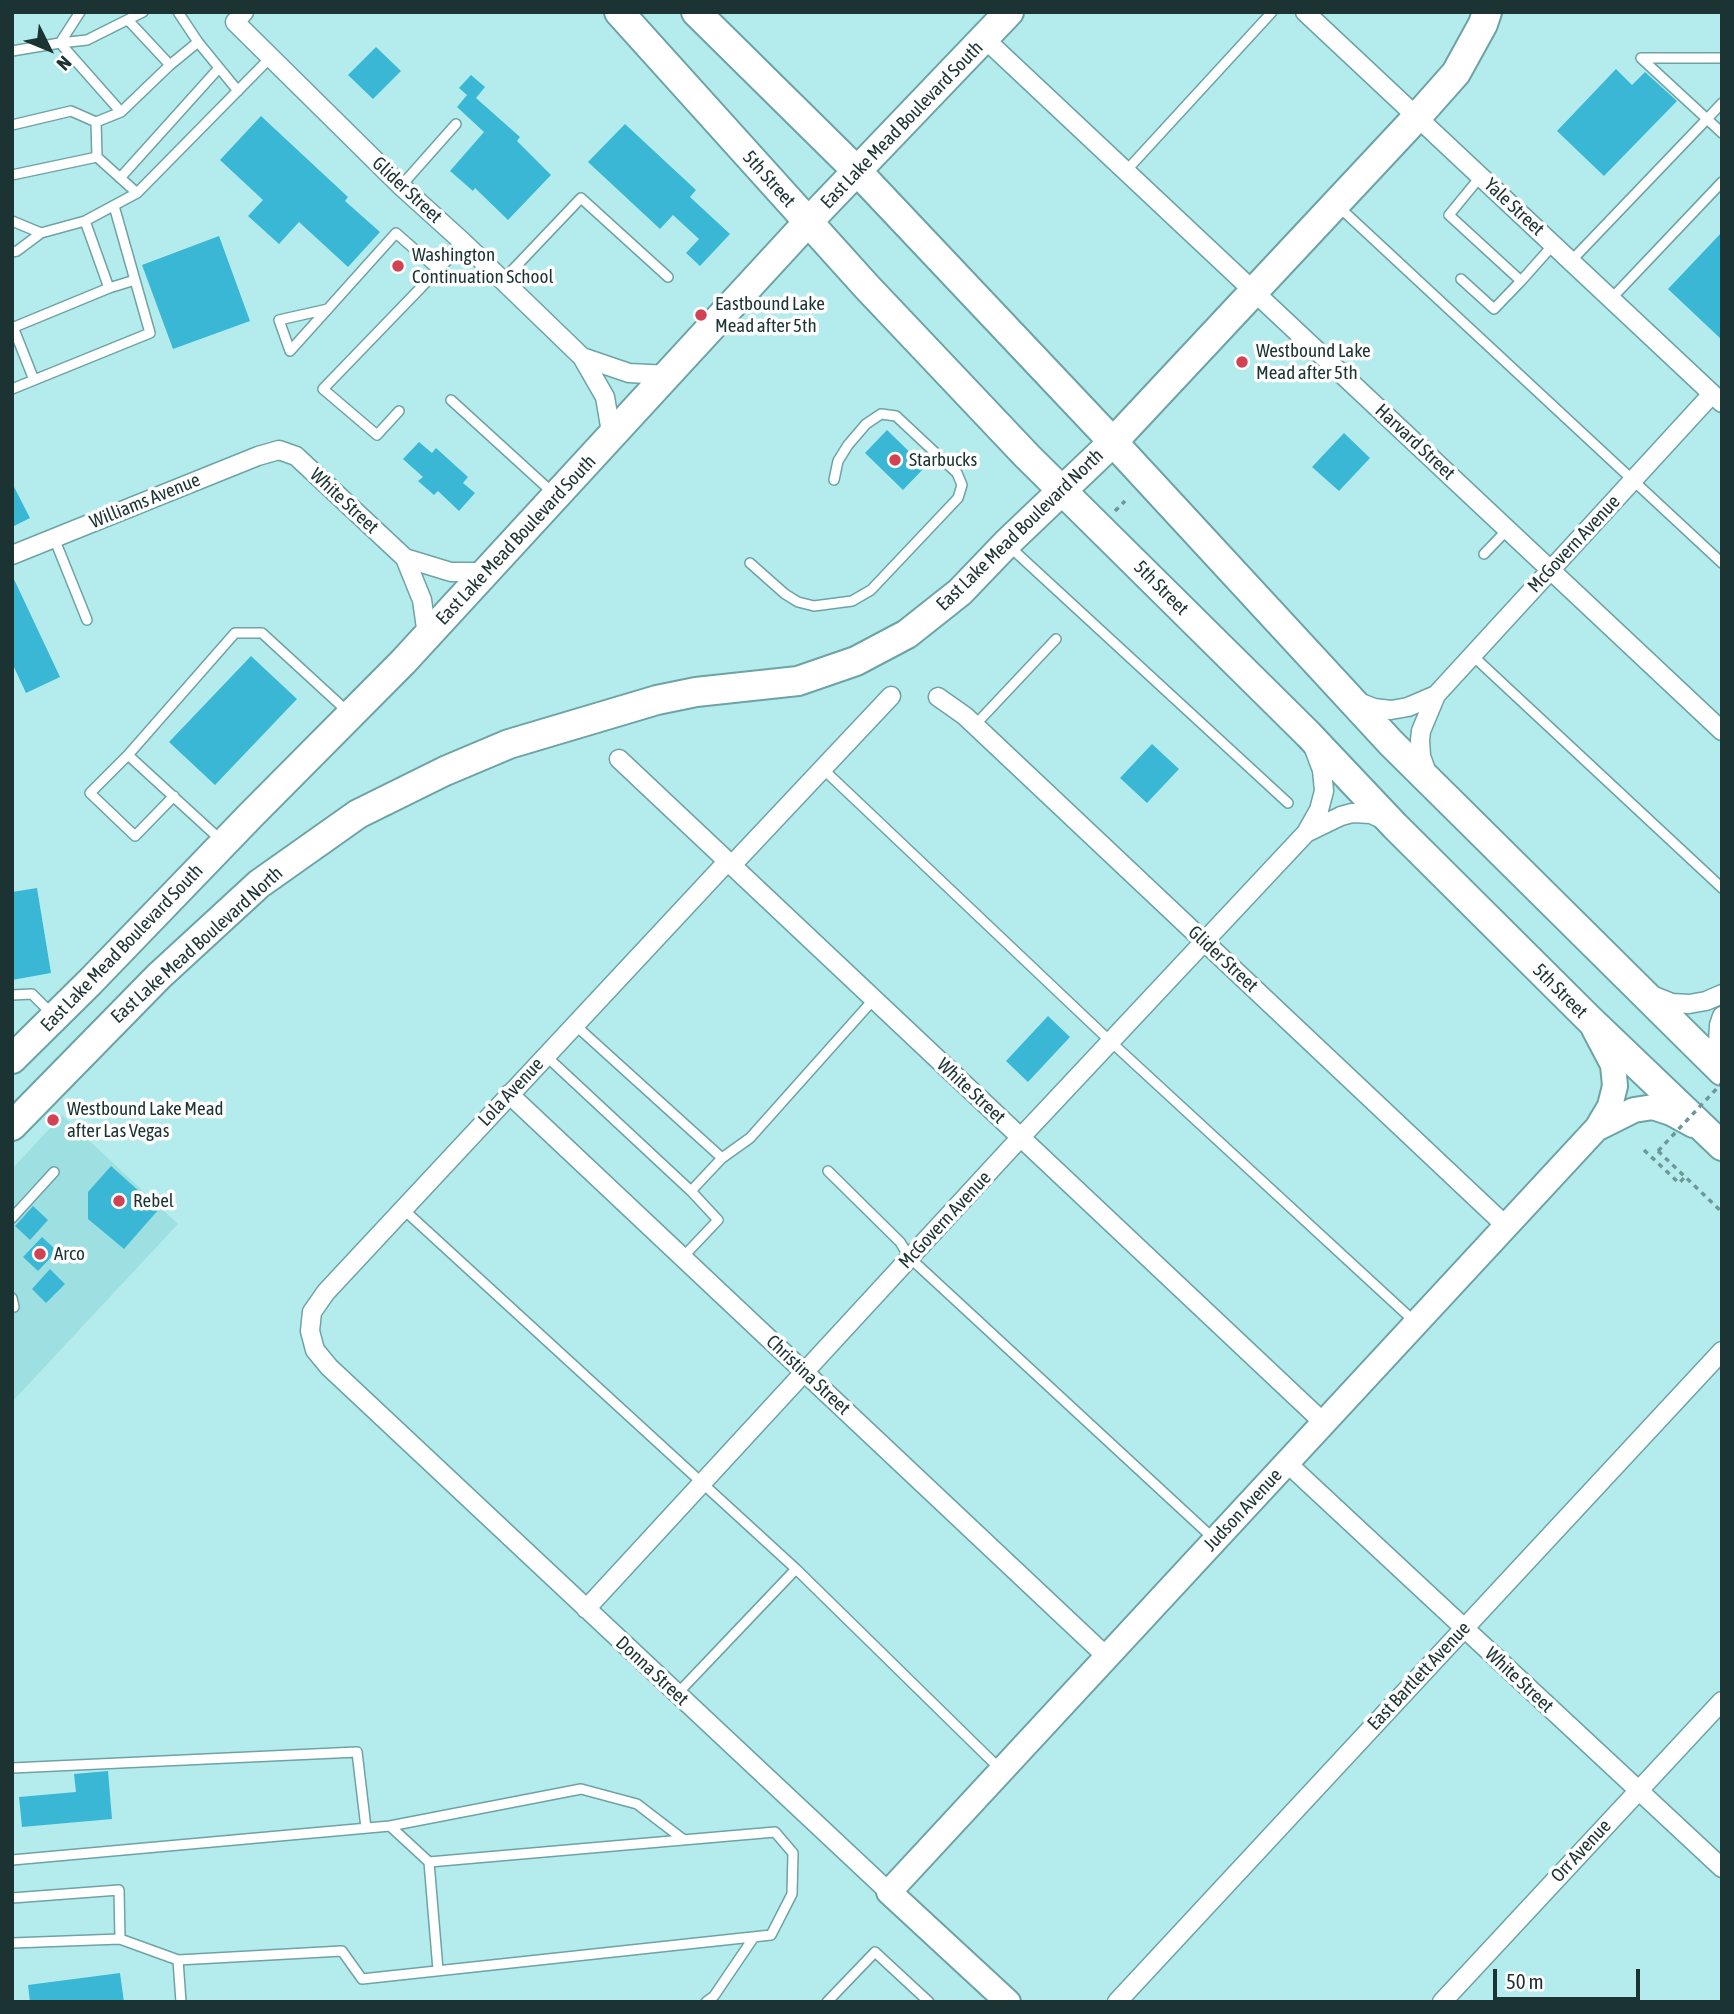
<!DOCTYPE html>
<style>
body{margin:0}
#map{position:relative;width:1734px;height:2014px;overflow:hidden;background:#b4ecee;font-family:"Asap Condensed",sans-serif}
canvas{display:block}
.frame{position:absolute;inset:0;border:14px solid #1c3333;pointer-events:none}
.north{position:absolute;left:14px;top:14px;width:70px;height:70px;-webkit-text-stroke:5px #fff;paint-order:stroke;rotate:133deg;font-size:19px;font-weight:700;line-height:28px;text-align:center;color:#1c3333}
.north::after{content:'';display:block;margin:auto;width:24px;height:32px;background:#1c3333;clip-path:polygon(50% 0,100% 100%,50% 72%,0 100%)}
.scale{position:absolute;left:1493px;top:1969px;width:147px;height:32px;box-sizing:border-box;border:4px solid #1c3333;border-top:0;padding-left:9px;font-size:21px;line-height:24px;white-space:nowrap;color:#1c3333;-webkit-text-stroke:5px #fff;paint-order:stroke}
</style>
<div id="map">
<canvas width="1734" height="2014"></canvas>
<div class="frame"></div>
<div class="north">N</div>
<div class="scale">50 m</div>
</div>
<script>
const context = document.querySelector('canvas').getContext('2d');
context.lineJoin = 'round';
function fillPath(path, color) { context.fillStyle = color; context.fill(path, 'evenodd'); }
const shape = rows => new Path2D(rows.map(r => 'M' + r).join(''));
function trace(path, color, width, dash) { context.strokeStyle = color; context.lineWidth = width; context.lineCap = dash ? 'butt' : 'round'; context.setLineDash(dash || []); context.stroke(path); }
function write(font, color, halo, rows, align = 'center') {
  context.font = font + ' "Asap Condensed",sans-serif'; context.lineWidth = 7; context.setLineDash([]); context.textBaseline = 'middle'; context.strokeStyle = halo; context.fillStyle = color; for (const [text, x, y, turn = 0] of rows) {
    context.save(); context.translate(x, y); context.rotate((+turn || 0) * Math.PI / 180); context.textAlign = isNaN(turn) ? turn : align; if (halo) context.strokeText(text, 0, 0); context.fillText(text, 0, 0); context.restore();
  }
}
const built = shape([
 [62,1115,178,1224,12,1402,12,1169]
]);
const building = shape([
 [376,47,401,71,373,99,348,75],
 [1616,69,1632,85,1645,72,1677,101,1604,176,1557,131],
 [471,75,485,87,476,98,520,137,517,141,551,175,508,220,475,188,473,191,450,171,484,132,457,107,467,95,459,88],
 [261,116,348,197,345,201,380,232,348,267,299,222,279,244,248,216,263,200,220,160],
 [625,124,696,190,690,197,730,234,700,266,686,253,699,239,673,215,660,229,588,162],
 [1722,232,1722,340,1668,289],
 [219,236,250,321,173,349,142,265],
 [887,430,925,467,903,490,865,453],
 [1344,433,1370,458,1339,491,1312,467],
 [419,442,432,453,436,448,468,477,463,483,475,493,459,511,438,491,434,495,418,481,423,477,403,459],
 [12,483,30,518,12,527],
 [12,575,60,677,26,693,12,663],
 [251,656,297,699,215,785,169,742],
 [1152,744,1179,769,1147,803,1120,778],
 [37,888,51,973,12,980,12,892],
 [1048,1016,1070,1037,1028,1082,1006,1061],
 [111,1166,159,1209,124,1249,88,1219,88,1192],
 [33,1206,48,1220,30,1240,15,1226],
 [42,1237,57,1251,38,1271,23,1257],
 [50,1269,65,1284,46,1303,32,1289],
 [108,1771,112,1819,22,1827,19,1797,76,1792,74,1774],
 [120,1973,124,2002,30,2002,28,1985]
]);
const path = shape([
 [1115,511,1125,501],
 [1644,1150,1679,1183,1685,1177],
 [1658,1151,1722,1212]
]);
const lane = shape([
 [128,20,170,65],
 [198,42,238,91],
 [60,43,121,112],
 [60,43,80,12],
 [12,51,60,43,87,40,143,12],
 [1722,58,1641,58,1707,119,1722,103],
 [12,125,71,111,96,122],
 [97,157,137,193],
 [1126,171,1272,12],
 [12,175,97,157,96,122,121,112,170,65,198,42,178,12],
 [1481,176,1449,215,1521,281,1553,245],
 [120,178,219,68],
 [401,186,456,124],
 [114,206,135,280],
 [1339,207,1722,563],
 [12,221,41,233],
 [85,221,109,288],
 [12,252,17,251,41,233,85,221,137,193,271,57],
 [1571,261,1707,119,1722,133],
 [1461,279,1494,309,1521,281],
 [503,280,581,198,668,277],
 [1611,299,1722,182],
 [328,309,279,320,290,351,396,233,438,270],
 [13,327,34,380],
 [12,328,109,288,135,280,150,333,12,389],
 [451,400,553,493],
 [399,411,377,435,323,389,464,243],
 [54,538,87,620],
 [1010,547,1288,803],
 [1484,554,1507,530],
 [750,563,785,594,798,602,814,606,852,601,871,590,958,498,962,485,957,473,896,416,881,414,866,424,848,445,838,461,834,480],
 [1472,655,1722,888],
 [975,725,1056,639],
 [128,755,90,793,135,836,174,796],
 [823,769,1110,1041,1415,1322],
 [223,842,128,755,235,633,262,633,347,711],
 [12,995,32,994,51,1013],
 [545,1055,691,1191,722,1158,574,1024],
 [722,1158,750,1138,874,999],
 [828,1171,900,1242,910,1258,1214,1539],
 [403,1209,796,1569,677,1694],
 [12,1218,54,1172],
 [683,1257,718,1220,691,1191],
 [12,1298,14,1307],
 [796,1569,999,1768],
 [12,1768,357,1752,366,1828],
 [390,1826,581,1789,637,1804,684,1840],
 [12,1860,390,1826,429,1862],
 [12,1898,119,1890,120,1939,12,1943],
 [120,1939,178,1960],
 [181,2002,178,1960,342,1951,362,1979,771,1935,792,1894,793,1853,775,1832,429,1862,438,1970],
 [706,2002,714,1996,754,1937],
 [827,2002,875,1952,929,2002]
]);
const street = shape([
 [244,12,235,22,401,186,464,243,582,357,605,397,612,438],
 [1305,12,1722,403],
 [985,39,1722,731],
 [582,357,629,373,670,375],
 [12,555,258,456,279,450,296,456,405,558,422,600,427,635],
 [405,558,451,572,486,572],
 [938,697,965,716,1506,1226],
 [1356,701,1374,708,1391,710,1408,707,1436,695],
 [619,759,1324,1423],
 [1428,776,1421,756,1420,740,1421,731,1436,695,1712,394],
 [1306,833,1341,816,1352,813,1371,814,1384,820],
 [728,861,326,1292,312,1312,310,1331,315,1350,329,1367,889,1892],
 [732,865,891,696],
 [1652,995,1672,1003,1689,1004,1706,1001,1722,994],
 [1722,1016,1719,1025,1718,1044,1722,1059],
 [509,1094,1107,1657],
 [1287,1463,1722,1868],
 [586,1609,1021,1137,1306,833,1319,810,1324,791,1322,770,1313,746],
 [1117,2002,1722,1351],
 [1442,2002,1722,1701]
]);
const secondary = shape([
 [1598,1128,1634,1110,1653,1107,1671,1113,1693,1125],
 [1008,2002,889,1892,1597,1128,1610,1106,1615,1086,1613,1065,1594,1029]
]);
const primary = shape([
 [619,12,867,287,1027,456,1308,734,1395,826,1588,1018,1722,1146],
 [696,12,858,172,1113,442,1391,743,1722,1071],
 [12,1059,90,982,251,815,403,662,808,222,1009,12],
 [12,1126,159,976,259,884,358,814,445,771,509,744,657,700,696,692,798,681,856,661,907,634,960,592,1007,543,1113,442,1417,117,1456,73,1483,24,1487,12]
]);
const pathBridge = shape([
 [1658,1151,1722,1083]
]);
const markers = [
 [398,266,7,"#d24253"],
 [701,315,7,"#d24253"],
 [1242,362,7,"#d24253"],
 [895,460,7,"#d24253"],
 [53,1120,7,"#d24253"],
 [119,1201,7,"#d24253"],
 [40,1254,7,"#d24253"]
];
const streetNames = [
 ["East Lake Mead Boulevard South",902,125,-46],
 ["5th Street",769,179,48],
 ["Glider Street",407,190,43],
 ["Yale Street",1514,207,43],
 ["Harvard Street",1415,442,43],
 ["Williams Avenue",145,501,-22],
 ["White Street",344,501,43],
 ["East Lake Mead Boulevard North",1020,530,-44],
 ["East Lake Mead Boulevard South",516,540,-47],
 ["McGovern Avenue",1574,544,-47],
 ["5th Street",1161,588,45],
 ["East Lake Mead Boulevard North",197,945,-42],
 ["East Lake Mead Boulevard South",122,948,-46],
 ["Glider Street",1223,959,43],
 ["5th Street",1560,991,45],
 ["White Street",971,1091,43],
 ["Lola Avenue",511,1092,-47],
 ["McGovern Avenue",945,1220,-47],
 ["Christina Street",808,1375,43],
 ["Judson Avenue",1243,1510,-47],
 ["Donna Street",652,1671,43],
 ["East Bartlett Avenue",1419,1676,-47],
 ["White Street",1519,1680,43],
 ["Orr Avenue",1581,1851,-47]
];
const poiNames = [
 ["Washington",412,255],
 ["Continuation School",412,277],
 ["Eastbound Lake",715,304],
 ["Mead after 5th",715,326],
 ["Westbound Lake",1256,351],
 ["Mead after 5th",1256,373],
 ["Starbucks",909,460],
 ["Westbound Lake Mead",67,1109],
 ["after Las Vegas",67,1131],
 ["Rebel",133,1201],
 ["Arco",54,1254]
];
fillPath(built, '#9ee0e2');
fillPath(building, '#3ab7d5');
trace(lane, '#6da3a4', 12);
trace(street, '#6da3a4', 21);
trace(secondary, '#6da3a4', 28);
trace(primary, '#6da3a4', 32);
trace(path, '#6e9798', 3.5, [5, 5]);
trace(lane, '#fff', 9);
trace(street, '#fff', 18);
trace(secondary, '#fff', 24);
trace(primary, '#fff', 28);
trace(pathBridge, '#6e9798', 3.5, [5, 5]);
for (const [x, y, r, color] of markers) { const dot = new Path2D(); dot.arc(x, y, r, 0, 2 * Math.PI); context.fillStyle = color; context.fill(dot); trace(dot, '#fff', 2.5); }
write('19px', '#1c3333', '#fff', streetNames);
write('19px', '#1c3333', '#fff', poiNames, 'left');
</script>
